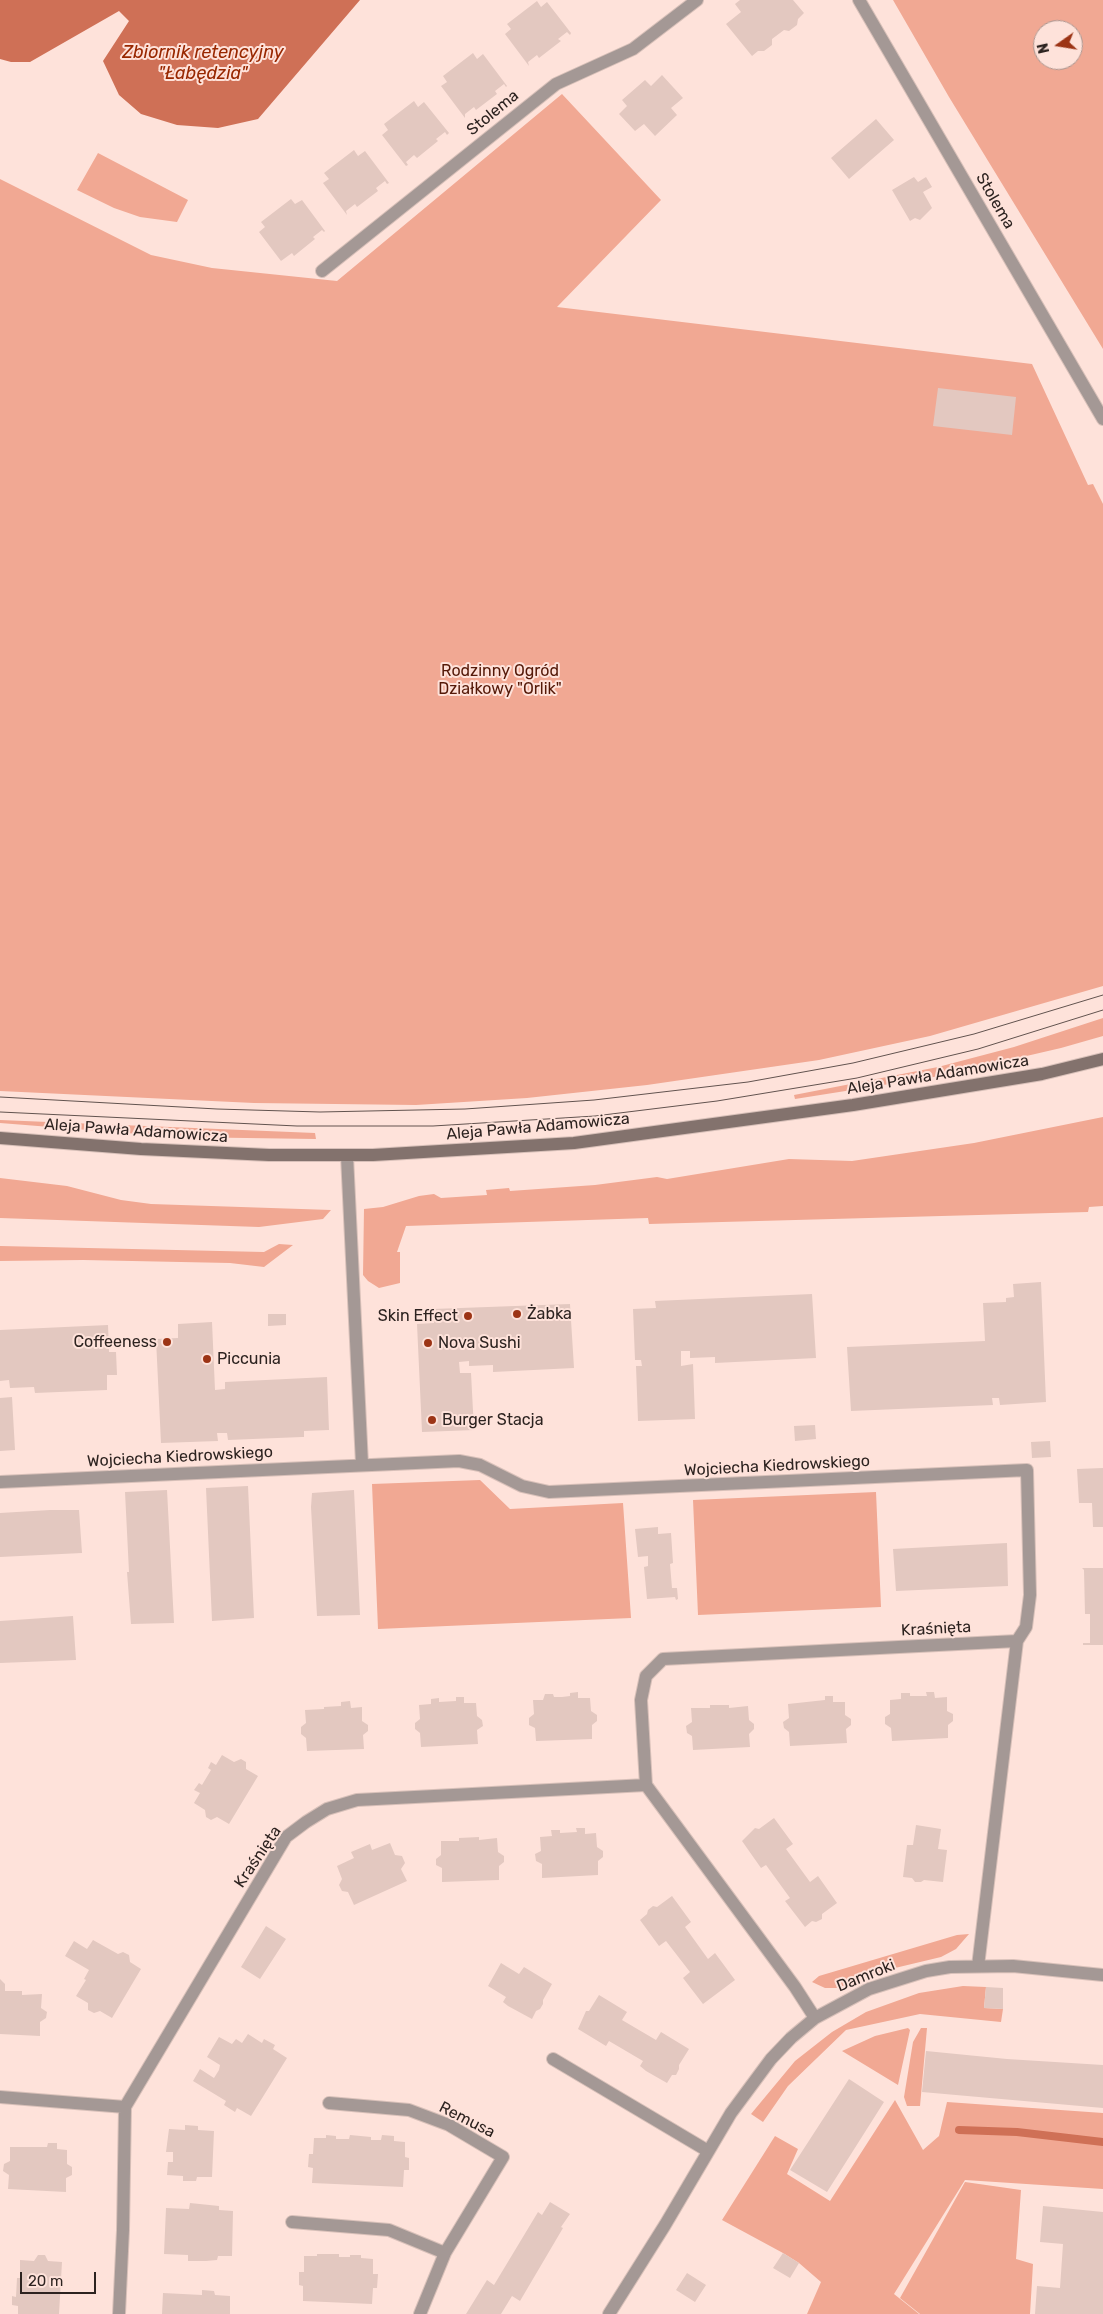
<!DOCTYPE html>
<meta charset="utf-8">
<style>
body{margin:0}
#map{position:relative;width:1103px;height:2314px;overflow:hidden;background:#fee2da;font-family:Rubik,sans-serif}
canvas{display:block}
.north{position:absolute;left:1033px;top:20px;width:50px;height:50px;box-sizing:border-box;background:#fee2da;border:1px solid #aa9690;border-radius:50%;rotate:257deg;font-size:14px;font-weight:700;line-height:20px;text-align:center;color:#2d2320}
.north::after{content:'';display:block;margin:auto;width:18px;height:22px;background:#9c3415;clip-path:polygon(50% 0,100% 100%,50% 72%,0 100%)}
.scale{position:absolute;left:20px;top:2272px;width:76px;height:22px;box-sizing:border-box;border:2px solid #2d2320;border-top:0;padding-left:6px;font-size:15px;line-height:18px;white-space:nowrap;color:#2d2320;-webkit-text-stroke:4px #fee2da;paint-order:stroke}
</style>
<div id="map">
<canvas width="1103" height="2314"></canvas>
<div class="north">N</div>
<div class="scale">20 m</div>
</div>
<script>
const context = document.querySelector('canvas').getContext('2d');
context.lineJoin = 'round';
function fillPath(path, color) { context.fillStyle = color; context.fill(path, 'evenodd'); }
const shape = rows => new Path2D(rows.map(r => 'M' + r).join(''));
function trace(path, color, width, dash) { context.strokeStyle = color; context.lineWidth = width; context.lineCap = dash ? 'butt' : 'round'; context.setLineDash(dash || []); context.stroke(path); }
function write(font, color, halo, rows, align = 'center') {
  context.font = font + ' Rubik,sans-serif'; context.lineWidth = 4; context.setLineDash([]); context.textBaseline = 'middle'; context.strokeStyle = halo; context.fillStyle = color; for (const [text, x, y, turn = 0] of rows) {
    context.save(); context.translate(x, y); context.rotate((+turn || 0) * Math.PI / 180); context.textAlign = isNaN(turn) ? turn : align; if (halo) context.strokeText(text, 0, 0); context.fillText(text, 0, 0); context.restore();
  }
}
const green = shape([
 [893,0,1103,0,1103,349,949,97],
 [1043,30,1073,30,1073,60,1043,60],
 [562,94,661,200,557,307,1032,364,1088,485,1093,484,1103,504,1103,986,930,1036,819,1060,647,1085,527,1098,416,1105,254,1103,0,1091,0,179,151,255,212,268,337,281],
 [98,153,188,200,177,222,140,217,114,208,77,190],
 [1103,1018,1103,1036,1061,1048,940,1076,795,1099,794,1095,938,1067,1014,1047],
 [1103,1117,1103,1206,1089,1207,1088,1212,649,1224,648,1218,406,1226,397,1252,400,1252,400,1283,379,1288,368,1281,363,1275,364,1209,383,1207,419,1196,434,1194,441,1198,487,1195,486,1190,509,1188,510,1191,595,1185,657,1177,667,1179,789,1159,852,1161,974,1143],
 [0,1120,315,1133,316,1139,177,1137,0,1123],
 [0,1178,67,1186,121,1200,151,1204,331,1210,323,1219,259,1227,0,1218],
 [279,1244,293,1245,264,1267,230,1263,83,1260,0,1261,0,1246,264,1252],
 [480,1480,510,1509,623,1503,631,1618,378,1629,372,1484],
 [876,1492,881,1607,698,1615,693,1500],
 [969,1934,956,1949,941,1957,895,1968,837,1988,825,1988,812,1982,819,1976,957,1935],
 [963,1986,986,1987,984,2008,1003,2009,1001,2022,920,2014,846,2030,788,2086,763,2122,751,2114,795,2061,832,2032,866,2012,919,1993],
 [908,2028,910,2030,898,2085,842,2051,875,2036],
 [921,2028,927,2028,920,2106,907,2106,904,2097,913,2042],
 [895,2100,923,2150,939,2136,947,2102,1103,2113,1103,2189,965,2180,894,2294,919,2314,807,2314,821,2282,799,2263,783,2253,722,2220,775,2136,798,2149,787,2174,830,2201],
 [965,2182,1021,2190,1016,2259,1033,2264,1030,2314,920,2314,900,2298]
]);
const water = shape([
 [0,0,360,0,258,119,218,128,177,125,141,114,119,95,103,61,129,21,119,11,30,62,11,62,0,59]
]);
const stream = shape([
 [959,2130,1017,2132,1103,2142]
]);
const building = shape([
 [740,0,793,0,804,13,798,19,797,25,789,31,784,30,772,39,772,45,764,51,758,51,752,56,726,24,741,12,735,4],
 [537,1,541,7,547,2,571,33,570,35,567,32,558,39,561,41,539,58,537,55,528,62,529,66,505,34,511,29,507,24],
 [473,53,477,59,483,54,507,86,506,87,504,84,495,91,497,94,476,110,474,107,465,114,465,118,441,86,447,82,443,76],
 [662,75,683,98,671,108,677,115,655,136,644,124,635,131,619,114,627,106,622,100,645,80,651,86],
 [414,101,418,107,424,102,449,133,447,135,445,132,436,139,438,141,417,158,414,155,406,162,408,165,406,166,382,135,388,130,384,124],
 [876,119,894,140,849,179,831,158],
 [354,150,358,156,365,151,389,183,387,184,385,181,376,188,378,191,357,207,355,204,346,211,347,215,323,183,329,179,324,173],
 [914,177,918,182,926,177,932,187,923,192,932,208,920,220,915,218,910,221,892,190],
 [291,199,295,204,302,200,325,231,324,232,322,230,313,237,315,239,294,256,292,253,281,261,259,232,265,227,261,222],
 [938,388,1016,397,1012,435,933,426],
 [1041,1282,1046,1402,1000,1405,999,1398,992,1398,993,1405,851,1411,847,1347,985,1341,983,1303,1006,1302,1006,1298,1014,1297,1013,1284],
 [812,1294,816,1358,715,1363,715,1357,690,1358,690,1351,681,1351,681,1366,693,1364,695,1419,638,1421,636,1366,642,1366,641,1360,635,1360,633,1309,656,1308,655,1301],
 [570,1304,574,1368,493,1372,493,1365,469,1366,469,1361,459,1362,460,1373,471,1373,474,1430,422,1432,417,1324,434,1323,433,1309],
 [268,1314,286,1314,286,1325,268,1326],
 [212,1322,215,1390,225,1389,225,1382,327,1377,329,1430,304,1431,304,1437,302,1437,228,1440,227,1433,217,1433,218,1441,161,1443,156,1339,178,1338,178,1324],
 [108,1325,109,1352,116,1352,117,1375,107,1375,107,1390,35,1393,34,1387,10,1388,9,1380,0,1381,0,1330],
 [12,1397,15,1450,0,1451,0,1398],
 [815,1425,816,1439,795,1441,794,1426],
 [1050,1441,1051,1457,1032,1458,1031,1442],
 [1103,1468,1103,1527,1093,1527,1092,1503,1079,1503,1077,1469],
 [248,1486,254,1618,212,1621,206,1488],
 [167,1490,174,1623,131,1624,127,1572,129,1572,125,1492],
 [354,1490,360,1615,317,1616,311,1507,312,1493],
 [50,1510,79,1510,82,1553,0,1557,0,1513],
 [658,1527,658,1534,671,1533,673,1563,670,1564,672,1588,677,1588,678,1599,676,1600,675,1597,647,1599,644,1567,648,1566,648,1556,638,1557,635,1529],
 [1007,1543,1008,1586,896,1591,893,1549],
 [1082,1568,1103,1568,1103,1645,1083,1645,1083,1643,1090,1643,1090,1614,1085,1614,1084,1570],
 [73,1616,76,1660,0,1663,0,1621],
 [578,1692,578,1698,590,1698,591,1711,597,1715,597,1721,592,1725,592,1739,536,1741,535,1728,529,1725,529,1718,534,1714,533,1700,543,1700,545,1694,553,1694,554,1697,562,1697,570,1696,570,1693],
 [926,1692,934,1692,935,1698,947,1697,947,1711,953,1714,953,1721,948,1725,948,1738,892,1741,891,1728,885,1724,885,1717,890,1714,890,1700,901,1699,901,1693,910,1693,910,1696,927,1696],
 [825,1696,833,1696,833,1702,845,1702,845,1715,851,1719,851,1725,846,1729,847,1743,790,1746,789,1732,784,1728,783,1722,789,1718,788,1704,825,1700],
 [456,1697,464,1697,464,1703,476,1703,477,1716,482,1720,483,1726,477,1730,478,1744,421,1747,420,1733,415,1729,415,1723,420,1719,419,1705,431,1704,431,1699,439,1698,439,1702,456,1701],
 [350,1701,351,1708,362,1707,362,1721,368,1725,368,1731,363,1735,364,1749,307,1751,306,1738,301,1734,301,1727,306,1723,305,1710,324,1709,324,1707,341,1706,341,1702],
 [710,1705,729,1705,729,1708,748,1706,749,1720,754,1724,754,1729,749,1734,750,1747,693,1750,692,1736,687,1733,686,1726,692,1722,691,1708,710,1708],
 [222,1755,234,1762,241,1759,246,1762,246,1769,258,1776,229,1824,217,1817,211,1820,206,1817,205,1810,194,1803,200,1793,194,1790,199,1783,202,1785,211,1770,208,1768,211,1762,216,1765],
 [774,1818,793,1844,786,1849,810,1882,818,1876,837,1903,822,1914,822,1919,816,1922,812,1921,805,1927,785,1901,790,1898,766,1865,761,1868,742,1841,755,1828,759,1829],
 [916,1825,941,1829,938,1849,947,1850,943,1882,924,1880,921,1882,915,1882,912,1878,903,1877,907,1845,913,1845],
 [576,1828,585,1828,585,1834,596,1833,597,1847,603,1851,603,1857,598,1861,598,1875,542,1878,542,1864,536,1861,535,1854,541,1851,540,1837,552,1836,551,1830,560,1830,560,1833,577,1832],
 [479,1837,479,1840,497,1838,498,1852,504,1856,504,1862,499,1866,499,1880,442,1882,442,1868,436,1865,436,1859,441,1855,441,1841,459,1841,459,1838],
 [390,1843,395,1855,402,1856,405,1863,401,1869,407,1881,354,1905,348,1892,342,1891,339,1885,342,1879,337,1866,354,1858,351,1852,370,1844,372,1850],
 [672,1896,691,1922,685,1927,708,1959,715,1953,735,1980,703,2004,683,1978,690,1972,666,1941,659,1946,640,1920,647,1914,648,1910,653,1906,657,1907],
 [266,1926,286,1939,260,1979,241,1967],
 [93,1940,118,1954,123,1952,129,1955,130,1962,141,1969,112,2018,100,2011,94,2013,88,2010,88,2003,76,1996,86,1980,84,1979,89,1970,65,1956,74,1941,87,1949],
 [501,1963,519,1974,524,1967,552,1984,543,2000,543,2004,540,2009,536,2011,532,2019,508,2006,503,2002,506,1997,488,1986],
 [0,1979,5,1984,5,1991,22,1991,22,1995,42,1994,41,2008,47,2012,46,2018,40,2022,40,2036,0,2034],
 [986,1987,1003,1988,1003,2009,984,2008],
 [599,1995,627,2012,622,2020,656,2040,661,2032,689,2049,679,2065,679,2069,676,2075,672,2075,667,2083,646,2071,640,2066,643,2061,609,2041,606,2046,578,2029,586,2011,589,2011],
 [248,2034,262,2043,264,2039,275,2045,273,2049,287,2058,251,2116,237,2108,235,2112,224,2105,226,2101,193,2081,200,2069,214,2078,219,2070,220,2065,207,2057,219,2037,232,2044,236,2039,242,2043],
 [926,2051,1007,2059,1103,2065,1103,2108,922,2092],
 [849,2079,884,2102,827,2192,790,2170],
 [185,2125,198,2126,198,2130,214,2131,212,2177,197,2177,196,2181,183,2181,183,2176,167,2175,168,2162,173,2162,173,2152,166,2152,169,2129,185,2130],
 [326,2135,336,2136,336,2139,349,2139,350,2135,371,2137,371,2140,381,2140,382,2135,394,2136,394,2141,405,2142,405,2157,409,2158,409,2170,404,2170,403,2187,312,2183,313,2168,308,2167,309,2154,313,2154,314,2138,326,2138],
 [48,2143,57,2143,57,2149,67,2150,67,2164,72,2167,72,2175,66,2178,66,2192,8,2189,9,2175,3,2171,4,2164,10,2161,10,2147,47,2147],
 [550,2202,570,2214,561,2227,563,2228,520,2301,512,2296,501,2314,466,2314,487,2280,494,2285,538,2212,542,2215],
 [190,2203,219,2206,219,2210,233,2211,232,2256,218,2256,217,2260,206,2261,188,2261,188,2255,164,2254,166,2208,189,2209],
 [1043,2206,1103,2212,1103,2314,1035,2314,1037,2286,1060,2288,1063,2244,1040,2242],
 [783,2253,799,2263,790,2278,773,2268],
 [317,2254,339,2254,339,2257,350,2257,350,2255,361,2255,361,2258,373,2259,373,2274,378,2274,377,2288,373,2288,372,2304,303,2301,303,2286,299,2285,299,2272,304,2272,304,2256,317,2256],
 [38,2255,45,2255,48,2261,62,2262,59,2314,18,2314,18,2306,12,2305,12,2296,16,2297,17,2278,20,2278,20,2260,34,2261],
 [687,2273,706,2285,695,2302,676,2290],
 [202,2290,214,2291,215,2295,230,2296,230,2314,162,2314,163,2293,202,2295]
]);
const minor = shape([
 [859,0,1103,419],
 [322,271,556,84,633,49,697,0],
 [347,1156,362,1464],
 [0,1482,459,1461,480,1465,522,1486,549,1492,1027,1470,1030,1595,1026,1627,1017,1641,978,1966],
 [815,2018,795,1987,646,1785,641,1700,646,1676,663,1659,1017,1641],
 [553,2059,708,2151],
 [0,2097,125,2107],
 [329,2103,409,2110,449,2125,503,2157,445,2253,420,2314],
 [292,2222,389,2230,445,2253],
 [119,2314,123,2230,125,2107,286,1837,306,1822,327,1809,357,1800,646,1785],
 [609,2314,665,2225,731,2113,771,2059,791,2038,815,2018,869,1989,926,1971,950,1967,1013,1966,1103,1975]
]);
const secondary = shape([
 [0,1138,141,1149,269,1155,373,1155,574,1143,853,1105,1042,1074,1103,1059]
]);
const tram = shape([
 [0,1097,217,1109,320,1112,465,1109,594,1100,748,1082,853,1063,974,1034,1103,995],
 [0,1112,297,1126,433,1126,595,1116,717,1101,857,1078,978,1049,1103,1010]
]);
const markers = [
 [517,1314,5,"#9c3415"],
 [468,1316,5,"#9c3415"],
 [167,1342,5,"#9c3415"],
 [428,1343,5,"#9c3415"],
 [207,1359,5,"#9c3415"],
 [432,1420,5,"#9c3415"]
];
const streetNames = [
 ["Stolema",493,113,-39],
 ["Stolema",995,201,60],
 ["Aleja Pawła Adamowicza",938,1075,-9],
 ["Aleja Pawła Adamowicza",538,1127,-5],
 ["Aleja Pawła Adamowicza",136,1131,4],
 ["Wojciecha Kiedrowskiego",180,1457,-3],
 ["Wojciecha Kiedrowskiego",777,1466,-3],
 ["Kraśnięta",936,1629,-3],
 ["Kraśnięta",258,1857,-56],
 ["Damroki",866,1976,-22],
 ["Remusa",467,2120,27]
];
const parkNames = [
 ["Rodzinny Ogród",500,671],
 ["Działkowy \"Orlik\"",500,689]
];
const poiNames = [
 ["Żabka",527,1314],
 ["Skin Effect",458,1316,"right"],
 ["Coffeeness",157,1342,"right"],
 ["Nova Sushi",438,1343],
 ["Piccunia",217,1359],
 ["Burger Stacja",442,1420]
];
const waterNames = [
 ["Zbiornik retencyjny",203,53],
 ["\"Łabędzia\"",203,74]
];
fillPath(green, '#f1a893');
fillPath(water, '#cf7056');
trace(stream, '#cf7056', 8);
fillPath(building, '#e3c8c0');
trace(minor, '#d8c0b9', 14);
trace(secondary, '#d8c0b9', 14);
trace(minor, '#a49895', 12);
trace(secondary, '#83726d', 12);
trace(tram, '#62534f', 1);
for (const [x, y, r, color] of markers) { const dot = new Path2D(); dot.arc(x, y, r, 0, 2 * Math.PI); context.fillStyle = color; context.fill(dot); trace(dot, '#fee2da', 2); }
write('16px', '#2d2320', '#fee2da', streetNames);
write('16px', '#551908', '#fee2da', parkNames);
write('16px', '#2d2320', '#fee2da', poiNames, 'left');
write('italic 18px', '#982700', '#fee2da', waterNames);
</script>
